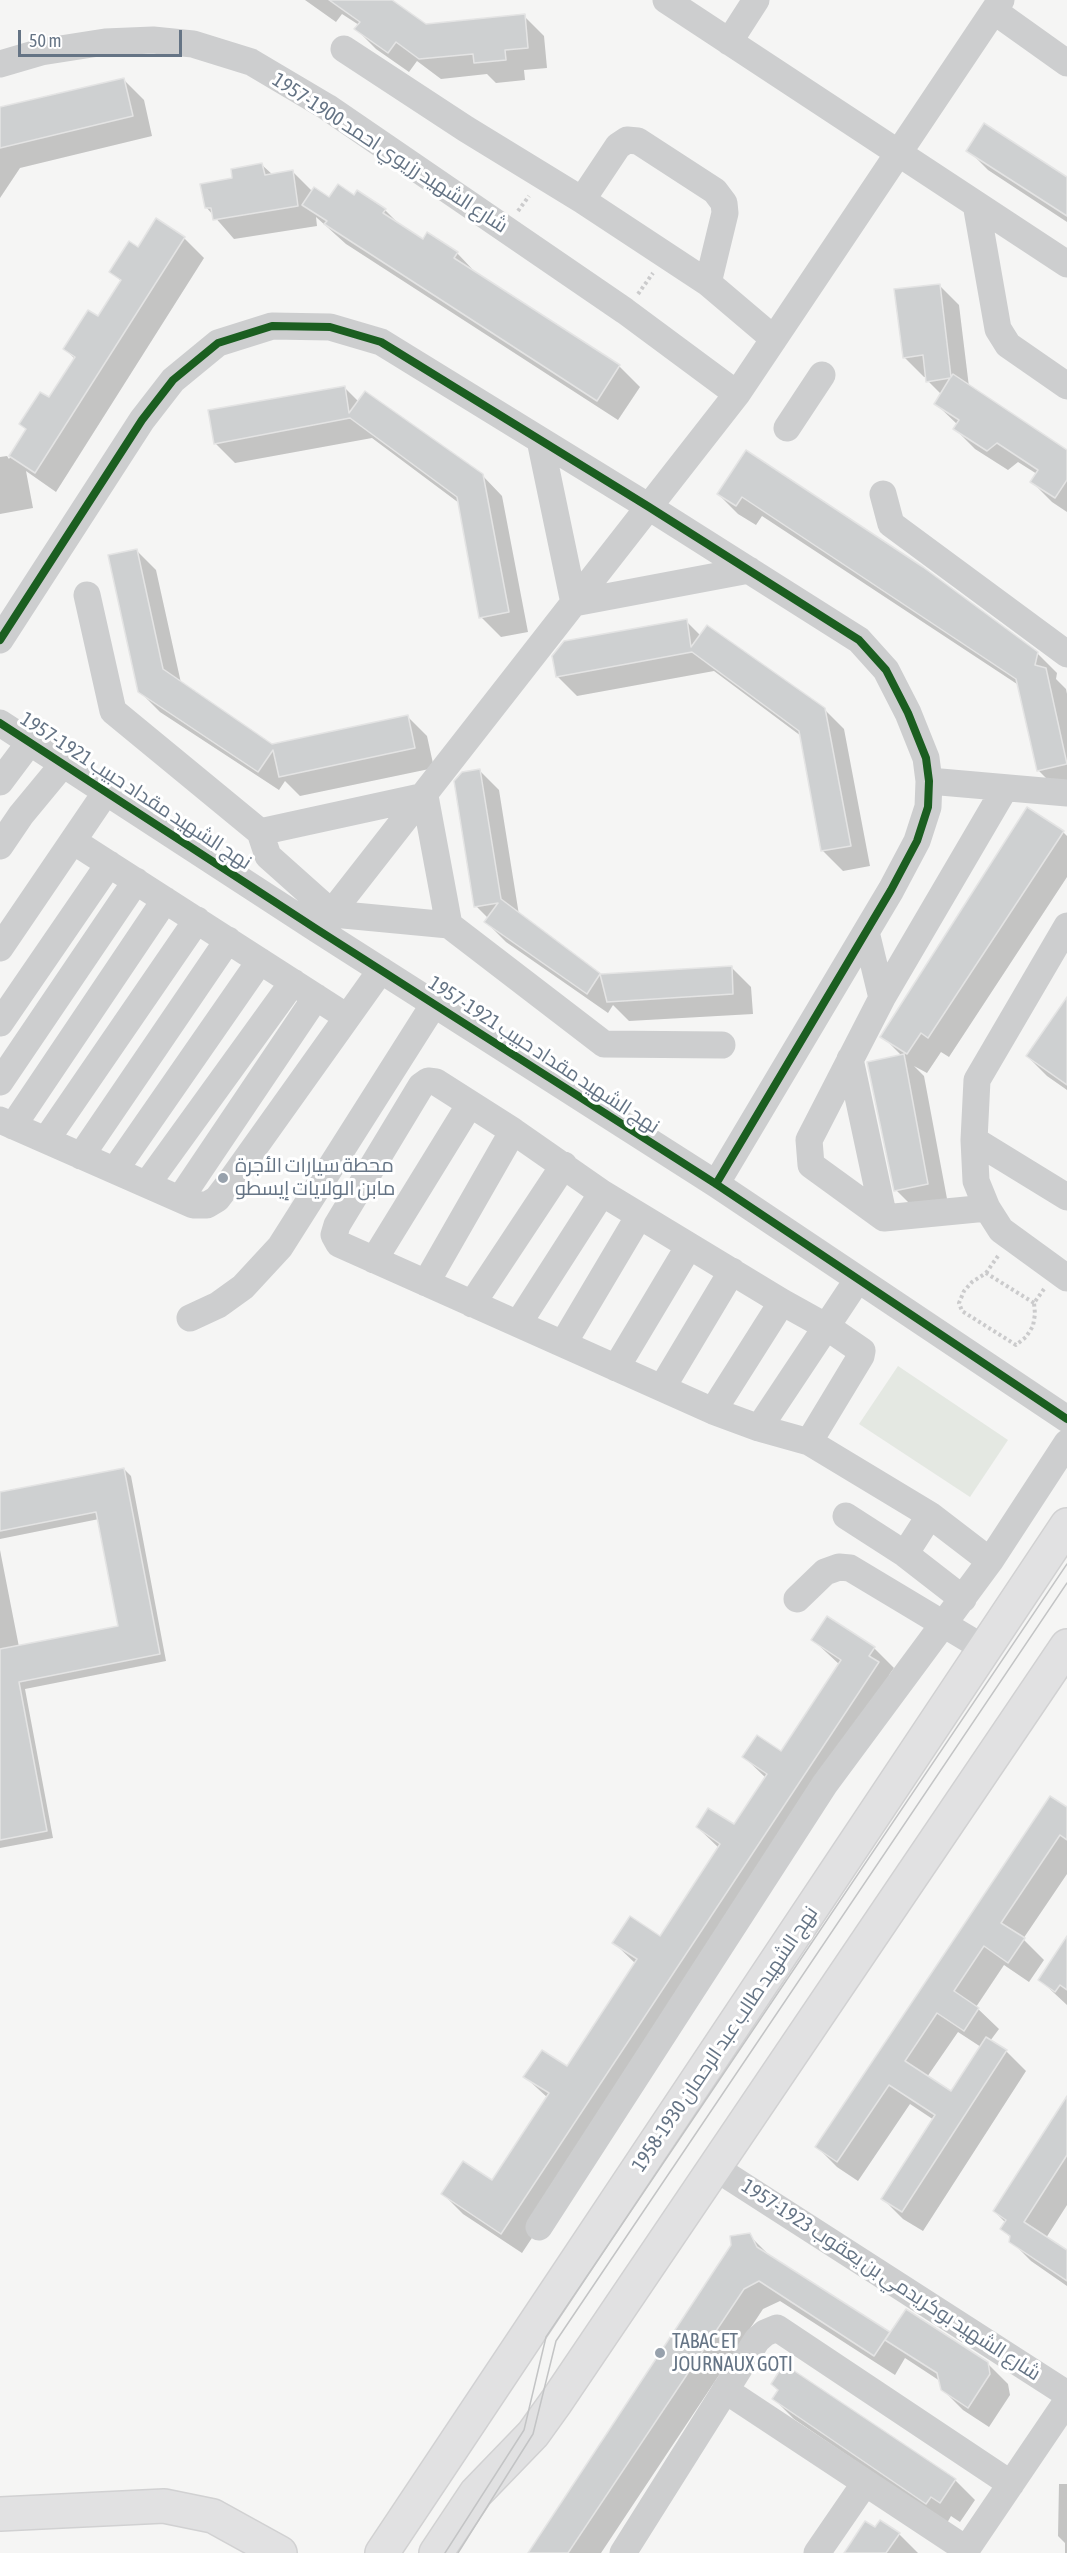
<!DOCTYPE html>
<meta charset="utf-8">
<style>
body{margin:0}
#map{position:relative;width:1067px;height:2553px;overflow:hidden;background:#f5f5f4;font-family:"Asap Condensed",sans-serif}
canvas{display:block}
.scale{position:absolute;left:18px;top:30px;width:164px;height:27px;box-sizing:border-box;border:3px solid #657485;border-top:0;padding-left:8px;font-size:18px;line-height:21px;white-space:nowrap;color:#657485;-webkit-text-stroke:4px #fff;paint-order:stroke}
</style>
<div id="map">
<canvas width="1067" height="2553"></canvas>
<div class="scale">50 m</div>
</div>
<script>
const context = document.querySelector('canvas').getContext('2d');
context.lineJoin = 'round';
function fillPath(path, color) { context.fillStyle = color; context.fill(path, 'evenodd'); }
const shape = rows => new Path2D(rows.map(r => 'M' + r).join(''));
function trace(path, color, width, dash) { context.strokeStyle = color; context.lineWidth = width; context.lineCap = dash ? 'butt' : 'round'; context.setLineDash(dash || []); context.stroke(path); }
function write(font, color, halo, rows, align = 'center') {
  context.font = font + ' "Asap Condensed",Cairo,sans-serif'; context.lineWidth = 6; context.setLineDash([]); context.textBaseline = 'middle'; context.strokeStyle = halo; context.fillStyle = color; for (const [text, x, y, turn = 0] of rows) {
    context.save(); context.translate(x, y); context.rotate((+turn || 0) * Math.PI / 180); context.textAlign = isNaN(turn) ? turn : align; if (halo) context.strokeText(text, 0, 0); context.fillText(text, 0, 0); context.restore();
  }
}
const green = shape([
 [898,1366,1008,1440,970,1497,859,1424]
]);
const shadow = shape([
 [305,0,390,0,426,26,524,16,544,36,547,68,524,70,525,80,496,83,487,74,441,79,417,61,409,72,376,49,356,29,359,25,342,14,336,22],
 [123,79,144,100,152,136,20,168,0,198,0,109],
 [968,150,1067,179,1067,222,988,170],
 [262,165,273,175,293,172,313,192,330,199,354,197,385,210,403,228,423,241,457,253,477,274,620,367,640,387,618,420,346,244,316,217,317,226,234,239,206,207,234,180],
 [184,238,204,258,56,492,26,471,33,508,0,514,0,457,7,456,9,459,27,430,21,424,50,399,75,359,65,349,98,318,122,282,111,272,138,249],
 [939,285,959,305,969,387,1067,452,1067,512,1052,502,1032,482,1037,474,1018,462,1008,470,975,449,955,429,958,425,936,404,942,395,928,381,927,377,924,377,904,357],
 [344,387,359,402,482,475,502,496,528,632,501,637,481,617,459,503,372,438,235,463,215,443],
 [746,452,1037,653,1057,673,1056,679,1066,689,1067,694,1067,788,1058,790,1038,770,1020,686,762,516,756,525,738,514,718,494],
 [136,550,156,570,181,683,272,746,407,716,427,736,434,768,300,796,285,781,279,790,160,712,140,692],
 [686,621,701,636,824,709,844,729,870,866,843,871,823,851,801,736,714,671,577,696,557,676],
 [479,770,499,790,519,915,600,975,731,967,751,987,753,1014,629,1021,613,1005,608,1013,506,942,486,922,488,918,476,906],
 [1063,832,1067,836,1067,877,949,1057,941,1052,927,1073,914,1066,924,1076,948,1204,916,1210,896,1190,902,1056,882,1036],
 [1067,1007,1067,1090,1047,1076,1027,1056],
 [124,1469,131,1476,166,1661,25,1689,53,1838,0,1848,0,1550,19,1647,119,1627,99,1519,0,1539,0,1494],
 [813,1640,874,1648,894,1668,889,1675,898,1684,522,2253,463,2214,443,2194,492,2182,548,2098,525,2077,567,2068,636,1964,614,1943,660,1938,719,1848,697,1827,734,1826,766,1778,744,1757,782,1754,840,1665],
 [1067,1809,1067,1874,1023,1939,1044,1960,1029,1982,1004,1965,976,2007,999,2029,990,2041,1006,2051,1026,2071,923,2231,903,2219,883,2199,934,2120,910,2104,858,2181,837,2167,817,2147],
 [958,2032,981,2047,951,2093,927,2077],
 [1067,1939,1067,2005,1040,1980],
 [1067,2099,1067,2205,1046,2238,1067,2251,1067,2286,1031,2261,1011,2241,1011,2238,1002,2229,1006,2223,994,2211],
 [749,2235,771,2257,891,2335,987,2363,1008,2384,1010,2395,989,2427,963,2410,942,2389,940,2381,905,2358,895,2375,780,2301,763,2309,601,2553,530,2553],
 [774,2399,955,2480,975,2500,960,2522,951,2516,947,2523,794,2419],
 [1059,2484,1067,2484,1067,2553,1065,2553,1065,2543,1058,2536],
 [899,2534,918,2553,845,2553]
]);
const building = shape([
 [329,0,392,0,426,24,525,14,528,48,505,50,506,60,474,63,473,54,419,59,396,42,388,53,354,29,360,22,329,0],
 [124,78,133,116,0,148,0,107,124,78],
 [984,123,1067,177,1067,216,966,151,984,123],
 [262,163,265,175,293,170,298,206,213,220,211,208,205,208,200,184,232,178,231,169,262,163],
 [338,184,354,195,357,190,386,209,383,213,423,239,427,232,458,252,454,258,620,365,597,401,324,224,327,221,302,205,314,187,329,197,338,184],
 [156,218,185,237,35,473,9,456,26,429,19,424,40,392,49,397,75,357,63,349,88,310,98,316,121,280,109,272,129,241,138,247,156,218],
 [940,284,951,377,953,374,1067,450,1067,480,1055,498,1030,482,1038,470,997,443,987,451,953,429,959,420,934,404,950,378,926,382,923,355,903,358,894,289,940,284],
 [345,386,349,413,365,391,483,474,509,612,479,618,457,497,350,418,214,444,208,410,345,386],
 [746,450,923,567,1038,652,1035,665,1046,668,1067,764,1037,771,1016,679,742,497,736,506,717,494,746,450],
 [137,549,163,669,272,744,408,715,415,748,279,777,273,750,258,772,138,692,108,555,137,549],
 [687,619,691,647,707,625,825,708,851,846,821,851,799,731,692,652,556,677,552,656,564,641,687,619],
 [480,769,501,899,601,974,732,966,733,994,607,1002,600,974,587,994,484,922,498,903,474,907,454,781,462,772,480,769],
 [1027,807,1064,831,928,1038,921,1033,907,1054,880,1037,1027,807],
 [1067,997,1067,1085,1026,1056,1067,997],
 [904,1054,928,1184,894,1191,867,1062,904,1054],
 [124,1468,160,1654,19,1682,47,1831,0,1840,0,1649,118,1626,96,1512,0,1531,0,1492,124,1468],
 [827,1616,875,1647,869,1656,879,1662,501,2234,441,2194,463,2161,492,2180,549,2093,523,2077,542,2050,567,2066,637,1959,612,1943,630,1916,660,1936,720,1844,696,1827,708,1808,734,1824,767,1774,742,1757,757,1735,781,1751,841,1660,811,1640,827,1616],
 [1050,1796,1067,1807,1067,1840,1060,1835,1001,1923,1025,1938,1008,1963,984,1946,954,1991,979,2008,964,2031,937,2013,905,2061,951,2091,986,2037,1007,2050,902,2212,881,2199,935,2115,889,2085,837,2162,815,2147,1050,1796],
 [1067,1936,1067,1990,1060,1985,1055,1992,1038,1980,1067,1936],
 [1067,2096,1067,2155,1024,2222,1067,2250,1067,2281,1009,2242,1010,2236,1000,2229,1006,2220,993,2211,1067,2096],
 [750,2233,757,2247,890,2332,874,2356,759,2281,744,2289,568,2553,528,2553,731,2245,730,2236,750,2233],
 [906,2309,988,2362,990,2374,968,2408,941,2390,937,2373,885,2340,906,2309],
 [784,2364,956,2479,940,2503,931,2497,926,2504,772,2399,778,2390,771,2384,784,2364],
 [880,2520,900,2533,886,2553,844,2553,865,2521,875,2527,880,2520]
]);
const path = shape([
 [518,211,529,196],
 [638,294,653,273],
 [986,1273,998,1256],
 [1034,1303,986,1273,972,1282,964,1291,959,1303,962,1311,1016,1345,1026,1337,1033,1326,1035,1314,1034,1303,1044,1289]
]);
const minor = shape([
 [666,0,1067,264],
 [994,11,1067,63],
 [729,42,756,0],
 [344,49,466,129,582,200,708,283,774,339],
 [0,64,41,52,105,42,153,40,193,44,251,62,327,107,625,311,737,394],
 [582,200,618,146,627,140,638,141,715,191,724,203,725,213,708,283],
 [976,204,998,329,1008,345,1067,386],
 [787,428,822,375],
 [540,440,574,603,749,570],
 [883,494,891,524,1067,654],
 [87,595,113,711,260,832,425,796,449,925],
 [0,640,142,420,173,380,218,343,272,326,330,327,381,342,649,507,859,640,886,670,908,713,926,758,929,781,928,807,917,841,891,890,716,1184],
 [0,723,318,930,716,1184,1067,1419],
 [929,781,1067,793],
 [0,782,30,742],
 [260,832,268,856,333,914,449,925,604,1044,722,1045],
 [73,841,347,1017],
 [0,846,21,815,64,763],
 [1067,926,977,1080,974,1140,976,1181,987,1208,1001,1230,1067,1278],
 [318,930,737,394,1001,0],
 [866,932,882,998,809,1140,811,1165,884,1218,987,1208],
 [0,948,106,792],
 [882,998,1005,788],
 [0,1023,109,864],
 [850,1059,884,1218],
 [0,1082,136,881],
 [0,1120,193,1205,207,1205,217,1199,227,1186,381,970],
 [13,1126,165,900],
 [46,1140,197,920],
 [974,1140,1067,1197],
 [81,1156,228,940],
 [115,1170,260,961],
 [147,1184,293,982],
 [180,1199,316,997],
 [374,1260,470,1104],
 [426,1283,513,1131],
 [472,1304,564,1165],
 [190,1318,218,1305,243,1287,280,1247,434,1004],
 [518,1324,602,1193],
 [563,1344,639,1216],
 [616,1368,689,1246],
 [662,1388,732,1271],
 [713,1411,782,1302],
 [759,1428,858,1279],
 [809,1442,861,1356,862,1351,827,1327,782,1302,602,1193,513,1131,436,1082,428,1081,421,1086,337,1225,334,1235,339,1244,713,1411,759,1428,809,1442,930,1515,990,1561],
 [846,1516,905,1554,963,1599],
 [905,1554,930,1515],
 [797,1599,825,1572,839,1567,850,1568,985,1649],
 [714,2167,1067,2394],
 [539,2227,825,1784,990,1561,1067,1443],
 [725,2390,967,2550],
 [623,2553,757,2340,765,2333,777,2328,1011,2484],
 [817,2553,865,2483],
 [964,2553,1067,2401]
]);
const major = shape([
 [0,2514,164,2506,213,2516,280,2553],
 [382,2553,1067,1525],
 [436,2553,476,2493,533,2434,556,2402,1067,1646]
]);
const tram = shape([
 [445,2553,524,2430,546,2337,1067,1564],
 [458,2553,533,2434,556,2341,1067,1583]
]);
const cycleway = shape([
 [0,640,142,420,173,380,218,343,272,326,330,327,381,342,649,507,859,640,886,670,908,713,926,758,929,781,928,807,917,841,891,890,716,1184],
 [0,723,318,930,716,1184,1067,1419]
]);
const markers = [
 [223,1178,6,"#97a1ac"],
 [660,2353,6,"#97a1ac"]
];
const streetNames = [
 ["شارع الشهيد رزيوي احمد 1900-1957",390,153,33],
 ["نهج الشهيد مقداد حبيب 1921-1957",136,791,33],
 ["نهج الشهيد مقداد حبيب 1921-1957",544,1055,33],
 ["نهج الشهيد طالب عبد الرحمان 1930-1958",725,2039,-56],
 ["شارع الشهيد بوكريدمي بن يعقوب 1923-1957",891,2280,33]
];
const poiNames = [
 ["محطة سيارات الأجرة",235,1166],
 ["مابن الولايات إيسطو",235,1189],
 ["TABAC ET",672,2342],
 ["JOURNAUX GOTI",672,2365]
];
fillPath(green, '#e4e8e2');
fillPath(shadow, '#0003');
fillPath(building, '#ced0d1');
trace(building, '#e4e4e4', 1.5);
trace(major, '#d1d1d2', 36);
trace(path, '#cbcbcc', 4, [3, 3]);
trace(minor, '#cdcecf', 27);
trace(major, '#e1e1e2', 33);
trace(tram, '#c3c4c5', 1.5);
trace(cycleway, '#1b5e20', 8);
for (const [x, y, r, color] of markers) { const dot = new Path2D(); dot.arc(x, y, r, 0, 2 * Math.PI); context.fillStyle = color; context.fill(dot); trace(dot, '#fff', 2); }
write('20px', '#657485', '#fff', streetNames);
write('20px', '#657485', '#fff', poiNames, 'left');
</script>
